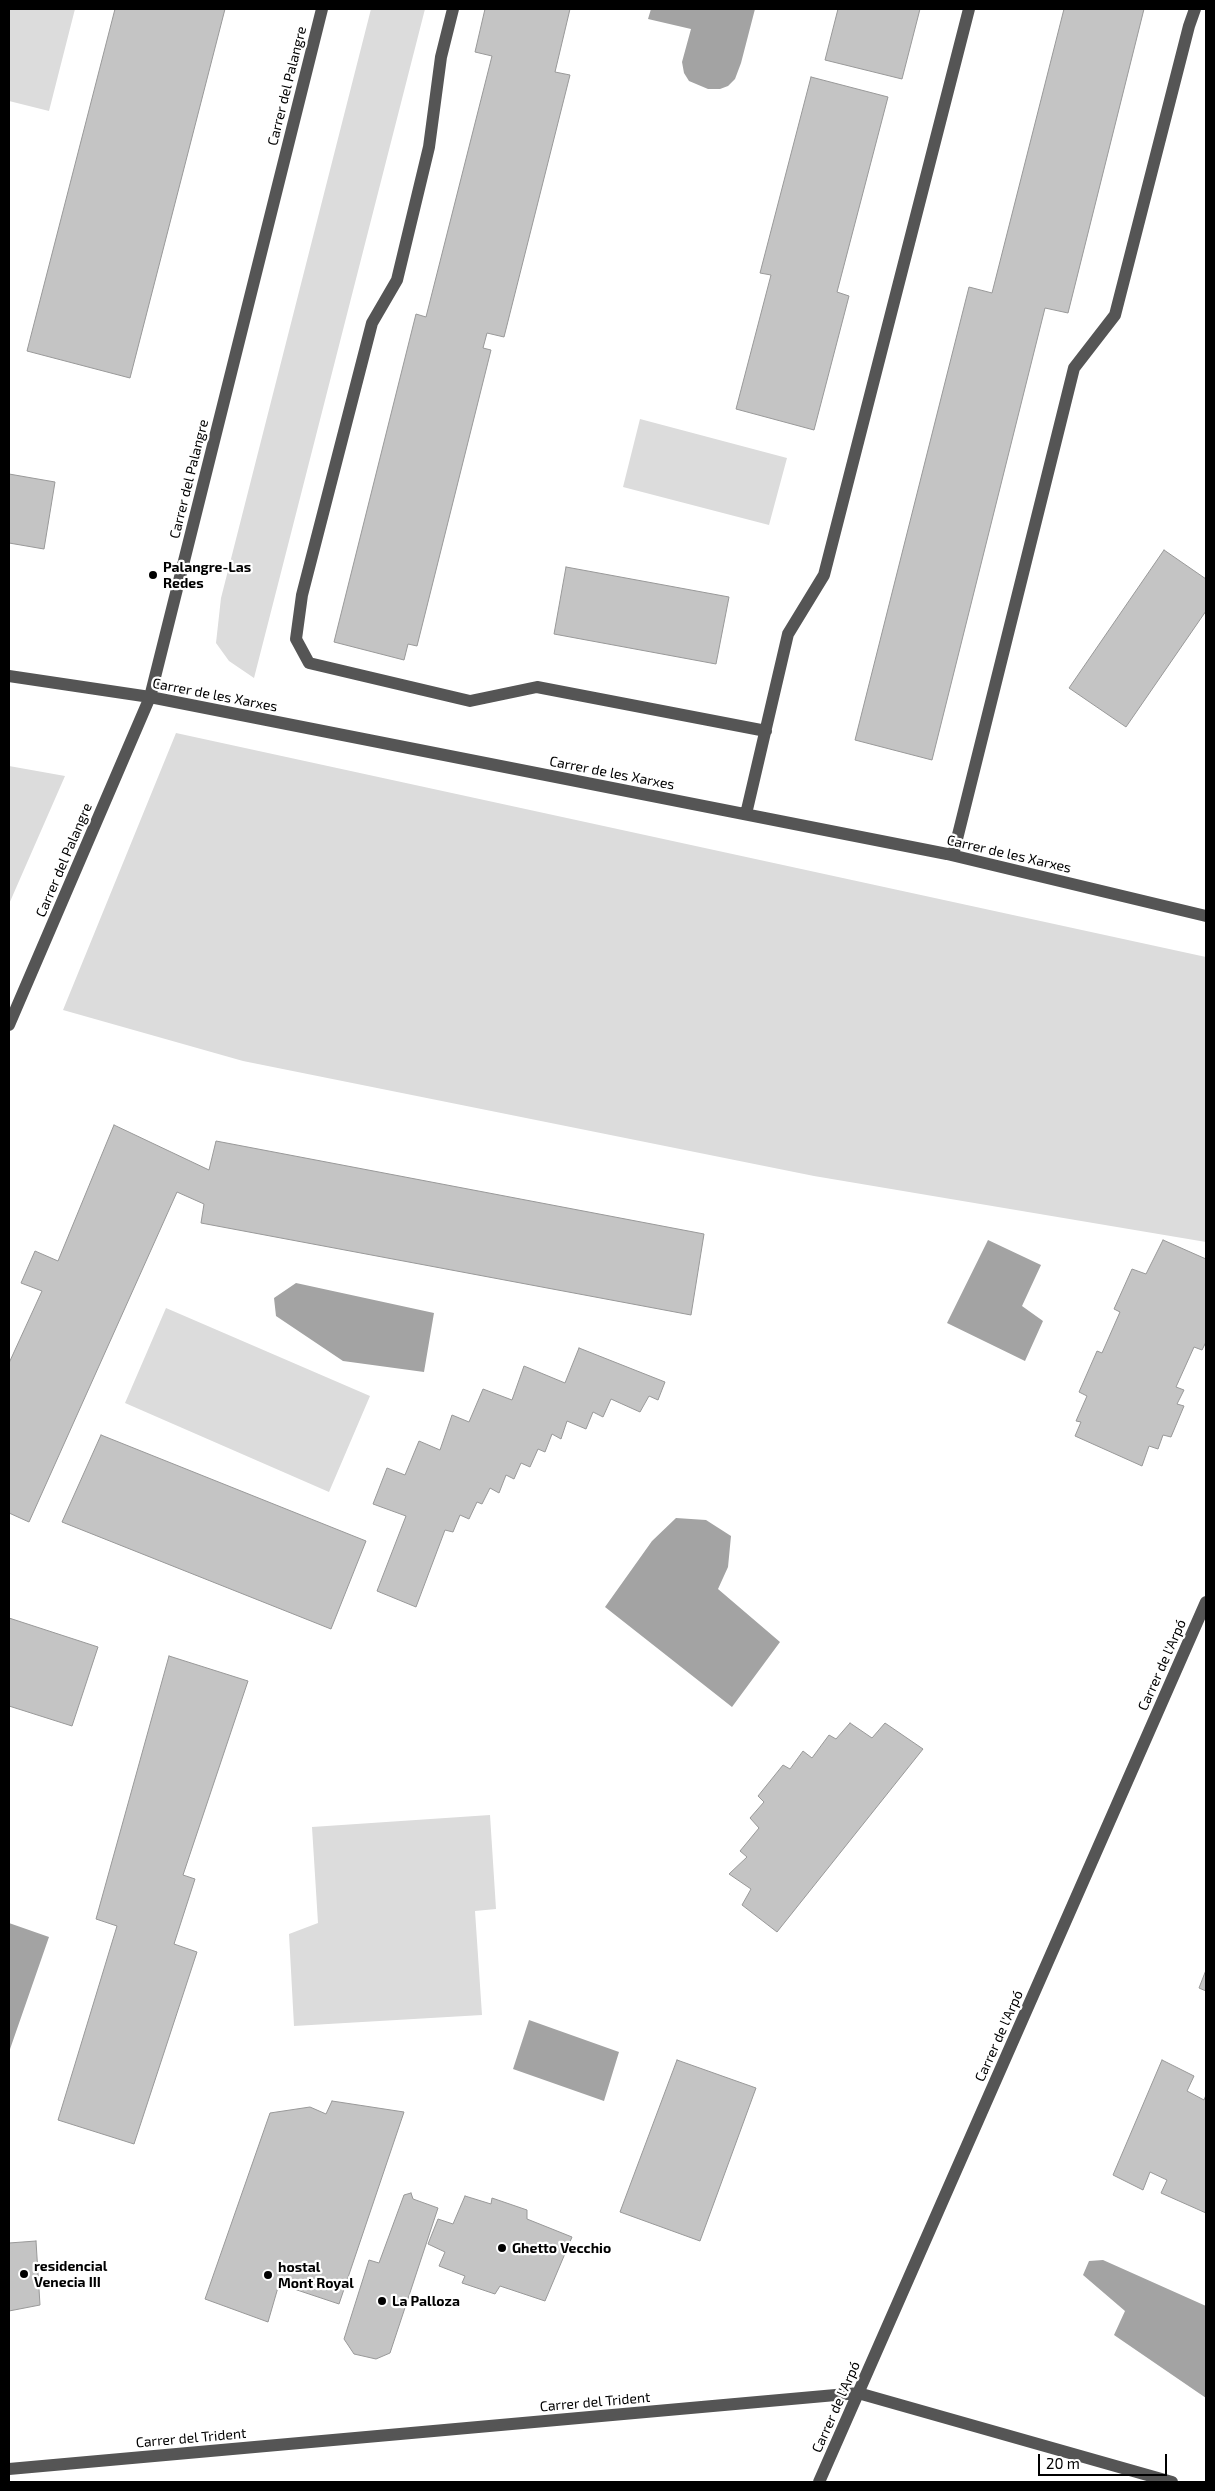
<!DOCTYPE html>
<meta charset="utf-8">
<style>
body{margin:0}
#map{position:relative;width:1215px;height:2491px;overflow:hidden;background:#fff;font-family:"Exo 2",sans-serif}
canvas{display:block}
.frame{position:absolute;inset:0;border:10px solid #000;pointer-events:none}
.scale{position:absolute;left:1038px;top:2454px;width:129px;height:22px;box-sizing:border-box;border:2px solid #000;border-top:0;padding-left:6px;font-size:15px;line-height:18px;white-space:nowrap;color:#000;-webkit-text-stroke:4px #fff;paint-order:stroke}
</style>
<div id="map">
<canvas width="1215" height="2491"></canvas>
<div class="frame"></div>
<div class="scale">20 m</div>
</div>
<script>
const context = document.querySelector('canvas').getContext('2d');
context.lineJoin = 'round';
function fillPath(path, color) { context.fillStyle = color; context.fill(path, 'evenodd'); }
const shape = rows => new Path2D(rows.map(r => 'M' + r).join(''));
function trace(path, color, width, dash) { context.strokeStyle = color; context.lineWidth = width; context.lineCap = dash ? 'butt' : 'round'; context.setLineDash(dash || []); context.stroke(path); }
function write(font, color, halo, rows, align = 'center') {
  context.font = font + ' "Exo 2",sans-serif'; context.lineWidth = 4.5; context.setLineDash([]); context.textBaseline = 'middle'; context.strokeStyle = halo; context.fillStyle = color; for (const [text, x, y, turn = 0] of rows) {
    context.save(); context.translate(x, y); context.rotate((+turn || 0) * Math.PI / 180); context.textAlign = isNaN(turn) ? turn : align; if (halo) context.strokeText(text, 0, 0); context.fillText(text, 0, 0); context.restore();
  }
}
const green = shape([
 [9,9,75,9,49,111,9,101],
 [371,9,425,9,254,678,229,661,216,643,221,598],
 [640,419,787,458,769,525,623,487],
 [176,733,1206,957,1206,1242,814,1176,243,1061,63,1010],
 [9,766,65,776,9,904],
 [166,1308,370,1396,329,1492,125,1403],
 [490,1815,496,1909,475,1911,482,2015,294,2026,289,1934,318,1923,312,1827]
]);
const water = shape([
 [651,9,755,9,741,63,735,79,728,86,720,89,708,89,689,81,684,73,682,62,691,29,648,19],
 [988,1240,1041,1265,1022,1306,1043,1321,1025,1361,947,1323],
 [296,1283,434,1313,424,1372,343,1361,276,1316,274,1298],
 [676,1518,706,1520,731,1536,728,1567,718,1589,780,1642,732,1707,605,1607,652,1541],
 [9,1923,49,1937,9,2052],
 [529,2020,619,2052,604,2101,513,2069],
 [1103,2260,1206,2306,1206,2398,1114,2335,1125,2311,1083,2275,1089,2261]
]);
const building = shape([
 [115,9,225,9,130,378,27,351,115,9],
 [485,9,570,9,555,72,570,75,504,337,487,333,483,348,491,350,417,646,408,644,404,660,334,642,416,314,426,317,492,56,475,52,485,9],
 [838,9,920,9,902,79,825,60,838,9],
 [1064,9,1144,9,1068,313,1045,308,932,760,855,740,969,287,992,293,1064,9],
 [811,77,888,97,837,292,849,296,814,430,736,409,771,275,760,273,811,77],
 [9,474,55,482,44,549,9,543,9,474],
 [1164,550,1206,579,1206,611,1126,727,1069,688,1164,550],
 [566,567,729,597,716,664,554,634,566,567],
 [114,1125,209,1170,216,1141,704,1234,691,1315,201,1223,204,1204,177,1192,29,1522,9,1513,9,1363,42,1291,21,1283,35,1251,58,1261,114,1125],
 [1163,1240,1206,1259,1206,1342,1202,1350,1194,1347,1176,1387,1184,1390,1177,1404,1184,1406,1171,1437,1163,1435,1158,1449,1149,1446,1142,1466,1075,1436,1081,1422,1076,1421,1087,1396,1079,1392,1097,1351,1102,1353,1120,1312,1114,1309,1132,1269,1146,1274,1163,1240],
 [579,1348,665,1382,658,1400,649,1396,640,1412,611,1399,603,1417,593,1412,586,1429,567,1421,561,1439,552,1434,545,1452,538,1449,530,1467,521,1463,514,1479,506,1475,499,1493,490,1488,482,1504,477,1502,469,1519,460,1515,453,1532,445,1530,416,1607,377,1591,406,1516,373,1504,387,1468,405,1475,419,1441,440,1450,452,1415,469,1422,483,1389,512,1400,524,1366,565,1383,579,1348],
 [101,1435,366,1541,331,1629,62,1522,101,1435],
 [9,1618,98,1647,72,1726,9,1706,9,1618],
 [169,1656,248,1681,183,1875,195,1879,174,1944,197,1952,134,2144,58,2120,117,1926,96,1919,169,1656],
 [850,1723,872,1738,885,1723,923,1749,777,1932,742,1905,751,1889,729,1874,747,1857,740,1851,759,1828,750,1818,764,1802,758,1796,783,1765,790,1769,803,1751,812,1758,829,1735,836,1739,850,1723],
 [1206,1970,1206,1991,1199,1988,1206,1970],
 [677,2060,756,2088,700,2241,620,2212,677,2060],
 [1162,2060,1194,2076,1187,2091,1204,2100,1206,2095,1206,2213,1161,2193,1167,2180,1150,2172,1143,2190,1113,2175,1162,2060],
 [332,2101,404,2112,339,2304,279,2284,268,2322,205,2299,270,2113,310,2107,326,2114,332,2101],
 [411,2193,413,2199,438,2208,390,2353,376,2359,354,2354,344,2339,369,2260,379,2263,404,2195,411,2193],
 [465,2196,491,2204,492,2198,527,2210,527,2219,572,2237,545,2301,500,2286,495,2294,462,2283,465,2276,439,2266,445,2252,428,2244,438,2219,453,2224,465,2196],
 [36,2241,40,2305,9,2311,9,2243,36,2241]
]);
const minor = shape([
 [453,9,441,57,429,147,397,280,372,323,302,595,296,639,309,663,470,701,537,687,766,731],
 [9,676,150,697,947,854,1206,916],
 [746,814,788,634,824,575,969,9],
 [953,855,1074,368,1115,315,1189,26,1195,9],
 [9,1025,150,697,322,9],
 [9,2469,858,2393,1172,2482],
 [819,2482,1206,1602]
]);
const markers = [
 [153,575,5,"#000"],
 [502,2248,5,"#000"],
 [24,2274,5,"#000"],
 [268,2275,5,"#000"],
 [382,2301,5,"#000"]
];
const streetNames = [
 ["Carrer del Palangre",287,86,-76],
 ["Carrer del Palangre",189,479,-76],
 ["Carrer de les Xarxes",215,695,11],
 ["Carrer de les Xarxes",612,773,11],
 ["Carrer de les Xarxes",1009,854,13],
 ["Carrer del Palangre",64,860,-67],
 ["Carrer de l'Arpó",1162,1665,-66],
 ["Carrer de l'Arpó",999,2036,-66],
 ["Carrer del Trident",595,2402,-5],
 ["Carrer de l'Arpó",836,2407,-66],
 ["Carrer del Trident",191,2438,-5]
];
const poiNames = [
 ["Palangre-Las",163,567],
 ["Redes",163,583],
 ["Ghetto Vecchio",512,2248],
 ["residencial",34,2266],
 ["Venecia III",34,2282],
 ["hostal",278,2267],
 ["Mont Royal",278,2283],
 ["La Palloza",392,2301]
];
fillPath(green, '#dcdcdc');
fillPath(water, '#a3a3a3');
fillPath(building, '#c4c4c4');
trace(building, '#999', 1);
trace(minor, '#555', 12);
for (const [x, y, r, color] of markers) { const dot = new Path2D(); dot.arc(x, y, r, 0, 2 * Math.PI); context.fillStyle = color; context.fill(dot); trace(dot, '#fff', 2); }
write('14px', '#000', '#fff', streetNames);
write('bold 14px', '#000', '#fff', poiNames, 'left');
</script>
